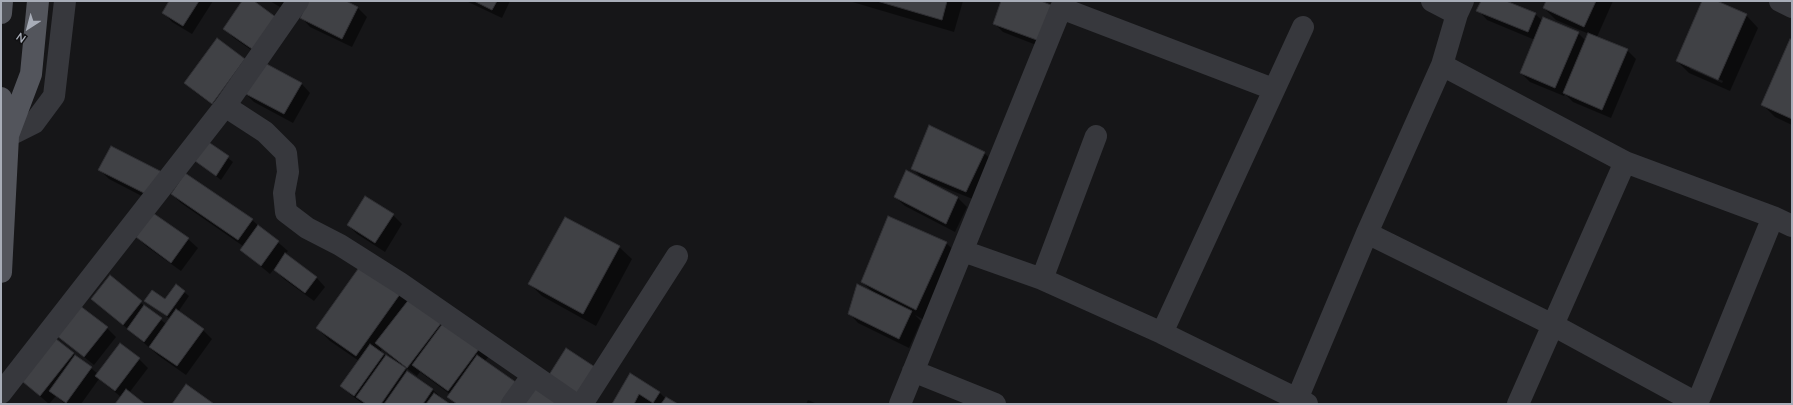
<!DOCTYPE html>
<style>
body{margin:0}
#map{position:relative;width:1793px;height:405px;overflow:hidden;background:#161618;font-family:Lato,sans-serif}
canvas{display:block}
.frame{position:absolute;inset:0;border:2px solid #a8adb8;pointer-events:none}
.north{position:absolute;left:8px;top:8px;width:40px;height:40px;-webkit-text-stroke:3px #111113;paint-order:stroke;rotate:216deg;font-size:11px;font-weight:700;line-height:16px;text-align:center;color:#a8adb8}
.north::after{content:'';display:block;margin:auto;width:14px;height:18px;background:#a8adb8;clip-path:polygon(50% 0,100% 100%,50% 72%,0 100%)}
</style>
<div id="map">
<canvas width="1793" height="405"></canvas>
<div class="frame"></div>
<div class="north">N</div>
</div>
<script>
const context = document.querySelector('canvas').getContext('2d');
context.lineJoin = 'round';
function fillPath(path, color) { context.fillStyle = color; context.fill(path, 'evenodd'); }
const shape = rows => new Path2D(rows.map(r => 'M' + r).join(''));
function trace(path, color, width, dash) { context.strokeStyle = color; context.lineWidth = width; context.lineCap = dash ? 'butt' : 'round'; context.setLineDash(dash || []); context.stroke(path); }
const shadow = shape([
 [170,1,213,1,192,34,172,22,163,12],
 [243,1,252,1,264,59,234,38,224,28],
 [270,1,304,1,295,16],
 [309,1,344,1,358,8,367,17,352,47,310,27,301,17],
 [466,1,510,1,502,18],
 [849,1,963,1,954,32],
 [1003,1,1038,1,1054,52,1003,32,994,23],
 [1482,1,1503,1,1535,14,1543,21,1578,33,1586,41,1589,34,1556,20,1544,8,1547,1,1613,1,1597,37,1627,50,1636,59,1611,118,1573,102,1565,94,1564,96,1530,82,1521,73,1535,40,1487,20,1478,10],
 [1703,1,1714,1,1746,15,1758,28,1730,91,1689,73,1677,61],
 [1690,66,1723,81,1722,83,1690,69],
 [1792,41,1792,125,1775,117,1763,105],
 [254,69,222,112,195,92,186,83],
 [301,83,310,93,293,123,254,102,245,93],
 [205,140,233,162,221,180,193,158],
 [111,148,159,205,109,179,100,170],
 [984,153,994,162,975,200,923,179,912,168],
 [172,194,252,220,288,251,285,254,316,277,325,287,314,301,284,279,274,269,270,274,241,250,243,246,181,203],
 [895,197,958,198,967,207,955,232,905,206],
 [393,215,402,224,385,252,357,234,348,225],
 [137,237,188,239,198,248,181,271,146,246],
 [946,243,959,255,928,322,915,315,921,321,909,348,858,323,849,313,873,292,862,282],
 [619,247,632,259,596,326,542,296,530,284],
 [363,263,490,355,485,361,517,404,455,404,449,397,451,395,420,372,417,376,405,367,409,373,433,390,448,404,363,404,351,395,342,386,359,361,330,341,317,328],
 [382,349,399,363,398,364,380,352],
 [110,277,166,324,170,319,146,301,165,301,184,292,189,296,178,312,203,330,212,339,186,375,159,356,93,299],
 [107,328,116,337,94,365,53,332],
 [73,353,98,374,139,359,148,368,129,393,143,404,116,404,121,397,99,379,81,404,65,404,56,396,49,404,18,377],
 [630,375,660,393,666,399,676,404,648,403,647,404,613,404],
 [808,400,817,404,806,404]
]);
const building = shape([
 [169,1,199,1,183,26,162,13,169,1],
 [242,1,254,1,277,18,255,51,223,29,242,1],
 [308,1,346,1,358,7,342,39,300,18,308,1],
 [474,1,497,1,492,10,474,1],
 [877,1,947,1,942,20,877,1],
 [1001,1,1041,1,1058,8,1045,43,993,24,1001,1],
 [1481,1,1506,1,1536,13,1528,32,1476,11,1481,1],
 [1546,1,1596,1,1584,27,1543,8,1546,1],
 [1702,1,1717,1,1747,14,1718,80,1676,61,1702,1],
 [1543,17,1579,32,1555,88,1520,73,1543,17],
 [1588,33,1628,49,1602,110,1563,93,1588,33],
 [217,38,245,59,212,104,184,83,217,38],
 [1790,39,1792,40,1792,119,1761,105,1790,39],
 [263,62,302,83,284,114,244,93,263,62],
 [929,125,985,152,966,192,911,169,929,125],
 [204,139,229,156,216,176,191,158,204,139],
 [111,146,162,172,150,196,98,170,111,146],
 [906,170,958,197,946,224,894,197,906,170],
 [185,173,253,219,238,240,171,194,185,173],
 [365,196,394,214,375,243,347,225,365,196],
 [153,213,189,238,171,263,136,237,153,213],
 [888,216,947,242,916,310,861,282,888,216],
 [565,217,620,246,583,314,528,284,565,217],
 [258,225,279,241,261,266,240,250,258,225],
 [285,253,317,277,305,293,274,270,285,253],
 [363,262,403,290,356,356,316,328,363,262],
 [110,275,142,301,123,325,91,299,110,275],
 [176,284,185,291,167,316,144,301,152,290,165,299,176,284],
 [857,284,912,311,899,339,848,314,857,284],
 [410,298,442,322,407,368,375,343,410,298],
 [75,302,108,327,84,357,52,332,75,302],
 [144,305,162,318,144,342,127,329,144,305],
 [176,309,204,329,177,366,149,347,176,309],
 [446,319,482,345,448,391,412,365,446,319],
 [51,335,74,353,40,396,17,377,51,335],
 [120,343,140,358,115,391,95,376,120,343],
 [370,344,384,354,354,396,340,386,370,344],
 [566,348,598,369,579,398,547,378,566,348],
 [75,355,92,367,66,403,49,391,75,355],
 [386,355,406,368,381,404,366,404,356,397,386,355],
 [477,355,517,383,502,404,457,404,447,397,477,355],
 [407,371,433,389,423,404,384,404,407,371],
 [630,373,660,392,653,403,639,394,634,404,612,404,630,373],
 [186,384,214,404,172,404,186,384],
 [535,385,563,404,522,404,535,385],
 [126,389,145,404,115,404,126,389],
 [434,393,450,404,426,404,434,393],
 [666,397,678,404,661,404,666,397]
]);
const minor = shape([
 [1064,1,1061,8,1273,89],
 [1432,1,1457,14],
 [1780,1,1792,7],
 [1442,65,1625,162,1773,217,1792,226],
 [225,106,298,1],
 [8,136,34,123,54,96,65,1],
 [1367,233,1553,325,1698,404],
 [963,251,1042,279,1162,333,1307,404],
 [1042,279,1096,136],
 [1162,333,1303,27],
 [913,371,995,404],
 [1,393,225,106,265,132,286,153,288,172,284,193,286,212,307,228,340,245,400,283,575,404],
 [512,404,533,375],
 [582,404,677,256],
 [900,404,1061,8],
 [1295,404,1367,233,1442,65,1457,14,1463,1],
 [1518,404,1625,162],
 [1697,404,1773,217]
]);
const major = shape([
 [1,13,2,1],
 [1,98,8,136,1,272],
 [8,135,31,74,38,1]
]);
fillPath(shadow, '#0007');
fillPath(building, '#404145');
trace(building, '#303034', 1);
trace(minor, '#37383d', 22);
trace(major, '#53555c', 22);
</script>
